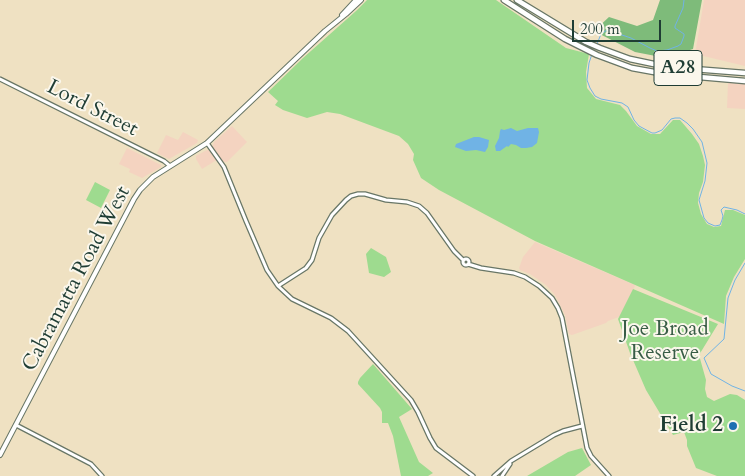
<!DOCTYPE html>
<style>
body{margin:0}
#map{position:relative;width:745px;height:476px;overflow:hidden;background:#efe1c2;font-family:Cardo,serif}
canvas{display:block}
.scale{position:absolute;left:572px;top:20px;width:89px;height:22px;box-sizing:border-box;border:2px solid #1f3d34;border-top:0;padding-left:6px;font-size:15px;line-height:18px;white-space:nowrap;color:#1f3d34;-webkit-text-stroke:4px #fbf7ec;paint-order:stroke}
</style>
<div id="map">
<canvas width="745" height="476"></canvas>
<div class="scale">200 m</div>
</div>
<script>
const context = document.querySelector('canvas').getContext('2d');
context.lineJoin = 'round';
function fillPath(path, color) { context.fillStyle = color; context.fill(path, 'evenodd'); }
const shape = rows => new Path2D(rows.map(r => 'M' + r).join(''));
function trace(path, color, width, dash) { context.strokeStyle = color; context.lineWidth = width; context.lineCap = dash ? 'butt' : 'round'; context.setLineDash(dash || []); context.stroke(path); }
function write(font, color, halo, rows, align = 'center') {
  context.font = font + ' Cardo,serif'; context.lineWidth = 4; context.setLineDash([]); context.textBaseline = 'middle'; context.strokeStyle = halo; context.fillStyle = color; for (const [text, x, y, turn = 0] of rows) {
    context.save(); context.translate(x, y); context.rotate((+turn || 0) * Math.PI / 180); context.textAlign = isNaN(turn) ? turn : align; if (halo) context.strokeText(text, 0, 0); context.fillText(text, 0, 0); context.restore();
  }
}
const built = shape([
 [704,0,745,0,745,66,695,54],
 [728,83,745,84,745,109,727,108],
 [232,126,247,142,227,162,215,161,202,169,196,159,196,156,205,151,208,150,213,145,214,142],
 [183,132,198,140,197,143,169,159,157,153,166,135,178,140],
 [127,148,161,165,161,167,142,178,129,172,130,169,119,164],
 [535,242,635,285,627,314,608,321,606,323,572,335,569,334,565,315,555,295,546,285,530,274,520,270,519,268,523,257]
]);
const green = shape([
 [367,0,496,0,566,48,589,54,586,72,587,88,596,99,620,105,626,111,637,126,651,134,660,134,673,120,680,120,692,134,699,144,703,156,705,165,703,182,699,193,698,203,701,214,707,224,714,227,721,226,725,210,733,210,745,215,745,259,734,277,726,296,724,324,535,241,439,190,421,178,413,160,414,154,408,144,399,136,340,114,327,112,307,118,283,110,275,105,278,101,268,92,303,58,356,11],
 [95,182,110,190,101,208,86,200],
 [371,248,386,257,391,272,384,277,369,273,366,254],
 [633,289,718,324,699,355,706,380,705,389,707,397,714,401,730,394,737,395,745,400,745,476,717,476,696,468,687,446,687,440,684,432,673,435,646,390,630,353,618,319],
 [373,364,412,409,399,417,419,462,433,473,428,476,401,476,393,436,388,423,382,423,382,412,380,408,358,384,358,382,360,378],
 [582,448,591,465,575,476,527,476,568,452]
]);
const forest = shape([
 [660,0,702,0,693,49,666,58,635,52,594,31,609,17,637,26,653,20]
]);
const water = shape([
 [511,128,517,131,528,128,538,128,539,132,537,143,532,147,526,148,521,148,516,145,511,144,508,147,507,146,500,151,496,151,495,146,499,138,500,131,501,129,504,130],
 [474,137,479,137,489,140,488,147,485,152,476,150,466,151,455,147,456,144]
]);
const stream = shape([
 [597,44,601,34,607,30,631,38,650,48,657,51,667,50,678,46,681,44,684,36,684,34,675,28,675,26,683,8,684,0],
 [592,54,589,63,587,80,590,88,595,96,601,99,622,103,628,107,634,120,639,126,652,133,655,133,662,130,671,119,675,118,680,118,687,123,693,129,702,142,707,163,705,181,699,200,704,218,708,223,715,226,720,225,722,220,723,216,721,210,724,207,737,210,745,214],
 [745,263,735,280,728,298,724,339,704,358,711,374,732,386,745,391]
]);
const minor = shape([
 [0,79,164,161,170,166],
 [207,143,224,167,246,221,267,270,278,286,292,299,331,318,348,331,411,400,418,412,430,438,436,448,473,476],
 '463 262a3 3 0 1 1 6 0a3 3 0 1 1-6 0Z',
 [468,264,481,268,514,273,525,277,539,286,552,298,558,308,562,318,587,448,591,456,609,476],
 [278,286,306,268,312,260,319,238,332,215,346,200,351,196,358,194,365,194,386,200,407,202,419,206,427,213,454,251,463,260],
 [16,425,91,464,102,476],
 [494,476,511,461,554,435,563,431,582,426],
 [502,476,510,464]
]);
const major = shape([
 [342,15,356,0],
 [0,455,134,199,140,190,153,177,207,143,325,31,346,14,361,0]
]);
const highway = shape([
 [504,0,565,39,597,55,632,68,665,74,745,81],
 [517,0,586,42,600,48,630,59,668,67,745,73]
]);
const markers = [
 [733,426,5,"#1f6fb2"]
];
const shields = [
 [678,68,48]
];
const shieldNames = [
 ["A28",678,68]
];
const streetNames = [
 ["Lord Street",92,109,27],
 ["Cabramatta Road West",77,279,-62]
];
const parkNames = [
 ["Joe Broad",665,330],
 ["Reserve",665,354]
];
const poiNames = [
 ["Field 2",723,426]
];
fillPath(built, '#f4d3c0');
fillPath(green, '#9edb8f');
fillPath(forest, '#7ebb7a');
fillPath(water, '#70b3e5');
trace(stream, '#70b3e5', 1);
trace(minor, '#687666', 5.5);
trace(major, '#687666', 6);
trace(highway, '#687666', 7);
trace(minor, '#fff', 3);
trace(major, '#fff', 4);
trace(highway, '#fff', 4.5);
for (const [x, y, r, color] of markers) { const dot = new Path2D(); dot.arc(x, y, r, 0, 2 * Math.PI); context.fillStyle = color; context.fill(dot); trace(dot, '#fbf7ec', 2); }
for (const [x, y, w] of shields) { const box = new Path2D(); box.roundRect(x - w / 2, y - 17.5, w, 35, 4); context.fillStyle = '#fbf7ec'; context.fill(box); trace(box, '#1f3d34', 1); }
write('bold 20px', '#1f3d34', null, shieldNames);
write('21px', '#1f3d34', '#fbf7ec', streetNames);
write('21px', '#385d46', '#fbf7ec', parkNames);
write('bold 21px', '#1f3d34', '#fbf7ec', poiNames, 'right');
</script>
